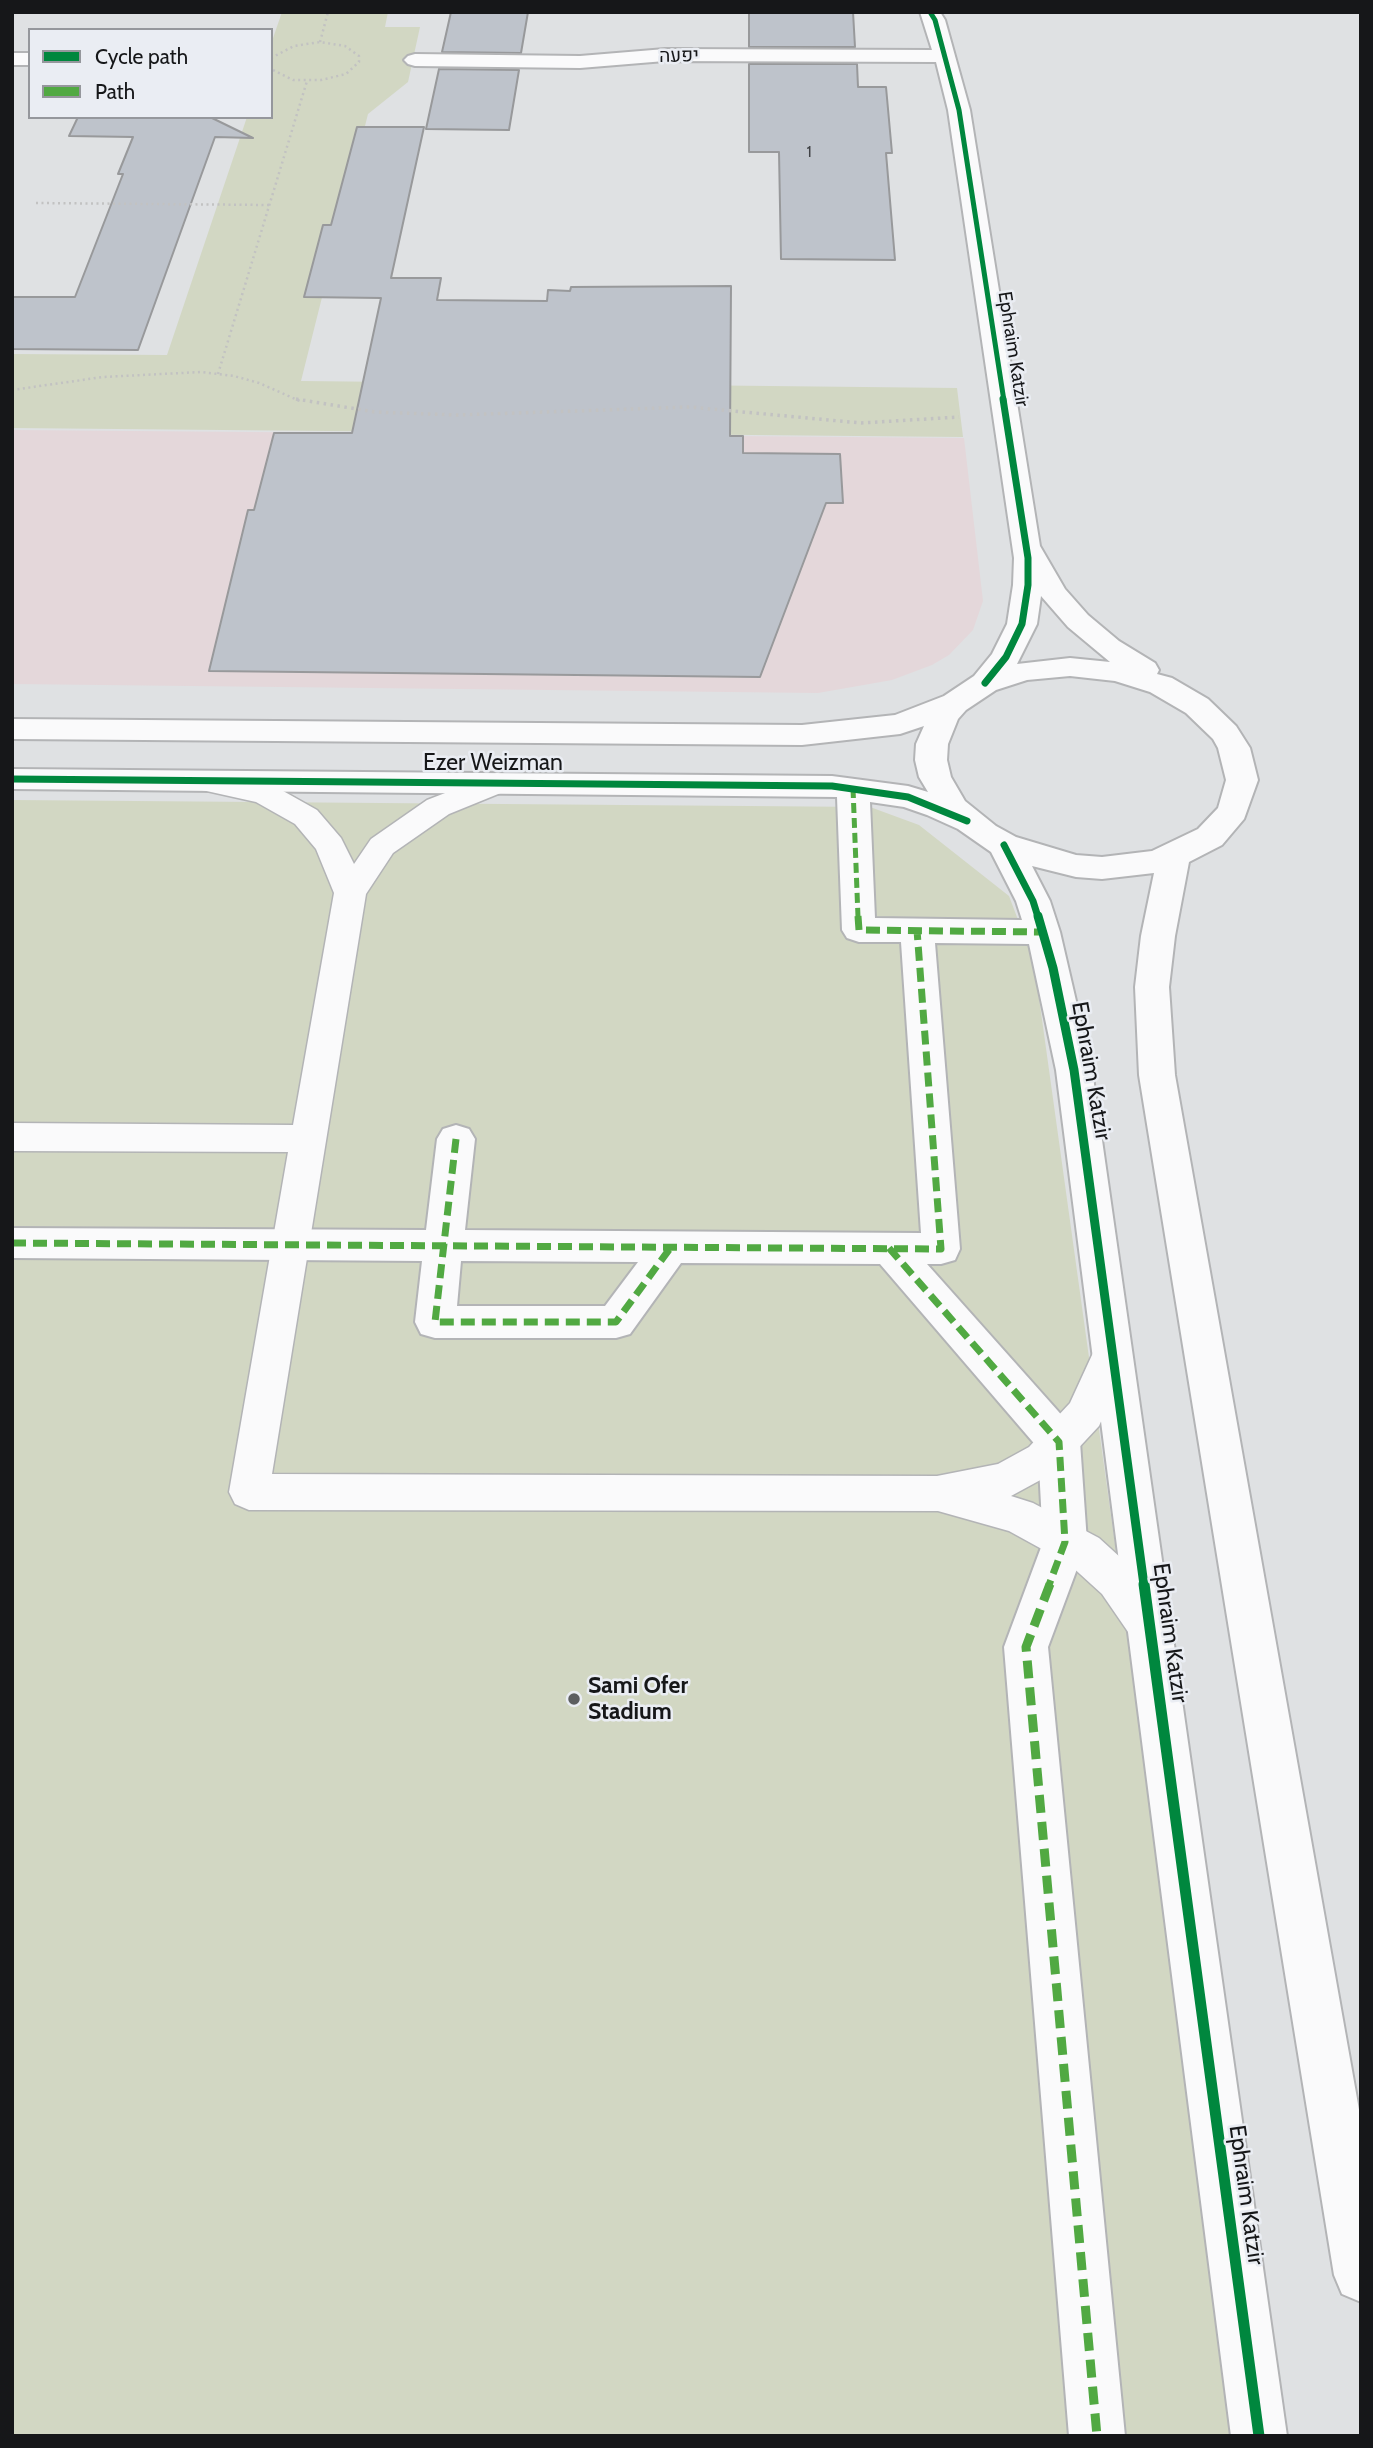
<!DOCTYPE html>
<meta charset="utf-8">
<style>
body{margin:0}
#map{position:relative;width:1373px;height:2448px;overflow:hidden;background:#dfe1e3;font-family:Cabin,sans-serif}
canvas{display:block}
.frame{position:absolute;inset:0;border:14px solid #161719;pointer-events:none}
.legend{position:absolute;left:28px;top:28px;width:245px;height:91px;box-sizing:border-box;background:#eaedf3;border:2px solid #95979c;margin:0;padding:9px 12px;list-style:none;font-size:21px;color:#161719}
.legend li{display:flex;align-items:center;gap:14px;height:35px}
.legend b{width:35px;border:2px solid #95979c}
</style>
<div id="map">
<canvas width="1373" height="2448"></canvas>
<div class="frame"></div>
<ul class="legend">
<li><b style="height:9px;background:#00873e"></b>Cycle path</li>
<li><b style="height:9px;background:#51a942"></b>Path</li>
</ul>
</div>
<script>
const context = document.querySelector('canvas').getContext('2d');
context.lineJoin = 'round';
function fillPath(path, color) { context.fillStyle = color; context.fill(path, 'evenodd'); }
const shape = rows => new Path2D(rows.map(r => 'M' + r).join(''));
function trace(path, color, width, dash) { context.strokeStyle = color; context.lineWidth = width; context.lineCap = dash ? 'butt' : 'round'; context.setLineDash(dash || []); context.stroke(path); }
function write(font, color, halo, rows, align = 'center') {
  context.font = font + ' Cabin,Heebo,sans-serif'; context.lineWidth = 5; context.setLineDash([]); context.textBaseline = 'middle'; context.strokeStyle = halo; context.fillStyle = color; for (const [text, x, y, turn = 0] of rows) {
    context.save(); context.translate(x, y); context.rotate((+turn || 0) * Math.PI / 180); context.textAlign = isNaN(turn) ? turn : align; if (halo) context.strokeText(text, 0, 0); context.fillText(text, 0, 0); context.restore();
  }
}
const education = shape([
 [12,430,964,438,983,601,973,630,949,655,932,665,892,680,818,693,12,684]
]);
const green = shape([
 [282,12,388,12,385,27,420,27,408,82,368,114,301,381,957,388,963,437,12,428,12,354,167,355,247,117,271,117,271,44],
 [12,800,870,807,919,825,1009,896,1034,962,1239,2436,12,2436]
]);
const building = shape([
 [451,12,528,12,521,53,442,52,451,12],
 [749,12,853,12,855,47,749,47,749,12],
 [749,64,857,64,858,87,886,87,892,153,886,153,895,260,781,259,779,152,749,152,749,64],
 [439,69,519,70,509,130,426,129,439,69],
 [78,117,210,117,253,138,215,137,138,350,12,349,12,297,75,297,123,174,118,174,133,137,69,136,78,117],
 [357,127,424,127,391,278,441,278,437,300,547,301,548,290,570,291,571,287,731,286,730,436,743,436,743,453,840,454,843,503,826,503,760,677,209,671,248,510,254,510,274,433,352,433,381,298,304,297,323,225,331,225,357,127]
]);
const pathFar1 = shape([
 [320,42,328,12],
 [271,58,294,46,320,42,345,46,359,56,359,62,346,74,321,80,293,80,271,69],
 [36,203,269,205],
 [218,374,307,81],
 [12,390,103,377,201,372,234,376,259,383,300,401]
]);
const path = shape([
 [296,399,375,412,458,415,690,407,861,423,959,417]
]);
const lane = shape([
 [204,771,276,787,317,810,341,838,354,864,371,839,427,800,497,773,508,776,512,783,508,790,449,814,393,853,366,894,272,1474,937,1476,998,1464,1029,1447,1070,1403,1098,1342,1112,1337,1126,1342,1131,1353,1099,1426,1057,1471,1011,1496,1033,1503,1099,1538,1132,1568,1165,1614,1171,1628,1165,1642,1150,1647,1135,1642,1102,1594,1069,1564,1009,1531,938,1511,249,1510,235,1504,229,1492,288,1152,12,1151,12,1123,293,1125,334,893,316,849,295,824,256,802,193,788,189,781,193,774,204,771]
]);
const street = shape([
 [920,12,940,12,945,20,970,110,1040,546,1065,589,1088,615,1119,641,1155,663,1159,670,1157,674,1172,678,1208,699,1236,726,1250,748,1258,780,1244,819,1222,845,1189,862,1175,936,1169,987,1175,1075,1361,2121,1361,2302,1342,2294,1334,2275,1139,1075,1135,987,1141,936,1154,873,1102,879,1076,877,1032,866,1050,901,1060,932,1092,1070,1287,2436,1231,2436,1056,1070,1029,944,935,943,960,1249,955,1260,941,1264,927,1264,1074,1429,1080,1442,1087,1542,1048,1647,1125,2436,1069,2436,1004,1647,1043,1542,1038,1448,880,1264,681,1263,630,1334,616,1338,435,1338,421,1334,415,1322,422,1261,12,1258,12,1228,426,1230,437,1139,443,1129,456,1125,469,1129,475,1139,465,1230,921,1233,901,942,859,942,847,938,842,930,837,797,12,789,12,769,832,776,908,786,928,792,919,777,915,760,916,744,924,726,900,734,802,745,12,739,12,719,802,725,895,715,944,696,974,676,992,654,1007,624,1013,585,1014,558,948,110,936,62,665,61,580,68,415,66,408,64,404,60,408,56,415,54,580,56,665,49,932,50,920,12],
 [1041,596,1068,627,1110,662,1070,658,1017,664,1037,624,1041,596],
 [1070,676,1115,681,1150,692,1186,713,1213,739,1218,748,1226,780,1218,808,1198,829,1152,851,1102,857,1076,855,1016,837,996,826,965,801,951,777,947,760,948,744,958,719,966,710,996,690,1027,680,1070,676],
 [870,802,904,807,927,815,958,829,991,852,1016,901,1022,920,875,918,870,802],
 [461,1261,638,1262,605,1306,457,1306,461,1261],
 [12,53,30,53,30,65,12,65,12,53]
]);
const quietFar2 = shape([
 [853,788,858,917]
]);
const quietFar1 = shape([
 [858,916,859,930,1043,932],
 [456,1139,435,1322,616,1322,671,1247],
 [12,1243,941,1249,917,930],
 [889,1248,1059,1442,1065,1542,1049,1585]
]);
const quiet = shape([
 [1050,1584,1026,1647,1097,2436]
]);
const cyclewayFar3 = shape([
 [930,12,935,20,959,110,1004,401]
]);
const cyclewayFar2 = shape([
 [985,683,1006,657,1022,624,1028,585,1028,558,1003,399],
 [12,779,832,786,908,797,967,821],
 [1004,845,1033,901,1038,917]
]);
const cyclewayFar1 = shape([
 [1038,916,1053,968,1074,1070,1144,1585]
]);
const cycleway = shape([
 [1144,1584,1259,2436]
]);
const markers = [
 [574,1699,7,"#5c5e60"]
];
const farNumbernames = [
 ["1",809,152]
];
const farStreetnames = [
 ["יפעה",679,56,-1],
 ["Ephraim Katzir",1013,349,81]
];
const streetNames = [
 ["Ezer Weizman",493,763],
 ["Ephraim Katzir",1091,1071,80],
 ["Ephraim Katzir",1170,1633,82],
 ["Ephraim Katzir",1246,2195,82]
];
const poiNames = [
 ["Sami Ofer",588,1686],
 ["Stadium",588,1712]
];
fillPath(education, '#e4d7da');
fillPath(green, '#d2d7c3');
fillPath(building, '#bec3cb');
trace(building, '#98999b', 2);
trace(lane, '#b3b4b6', 3);
trace(street, '#b3b4b6', 4);
trace(pathFar1, '#c2c2c2', 2.5, [2, 3.5]);
trace(path, '#c2c2c2', 3.5, [2.5, 4.5]);
fillPath(lane, '#fafafb');
fillPath(street, '#fafafb');
trace(quietFar2, '#51a942', 5, [10, 5]);
trace(quietFar1, '#51a942', 7, [14, 7]);
trace(quiet, '#51a942', 9, [18, 9]);
trace(cyclewayFar3, '#00873e', 5);
trace(cyclewayFar2, '#00873e', 7);
trace(cyclewayFar1, '#00873e', 9);
trace(cycleway, '#00873e', 11);
for (const [x, y, r, color] of markers) { const dot = new Path2D(); dot.arc(x, y, r, 0, 2 * Math.PI); context.fillStyle = color; context.fill(dot); trace(dot, '#eaedf3', 2.5); }
write('16px', '#404246', null, farNumbernames);
write('19px', '#161719', '#eaedf3', farStreetnames);
write('23px', '#161719', '#eaedf3', streetNames);
write('bold 23px', '#161719', '#eaedf3', poiNames, 'left');
</script>
